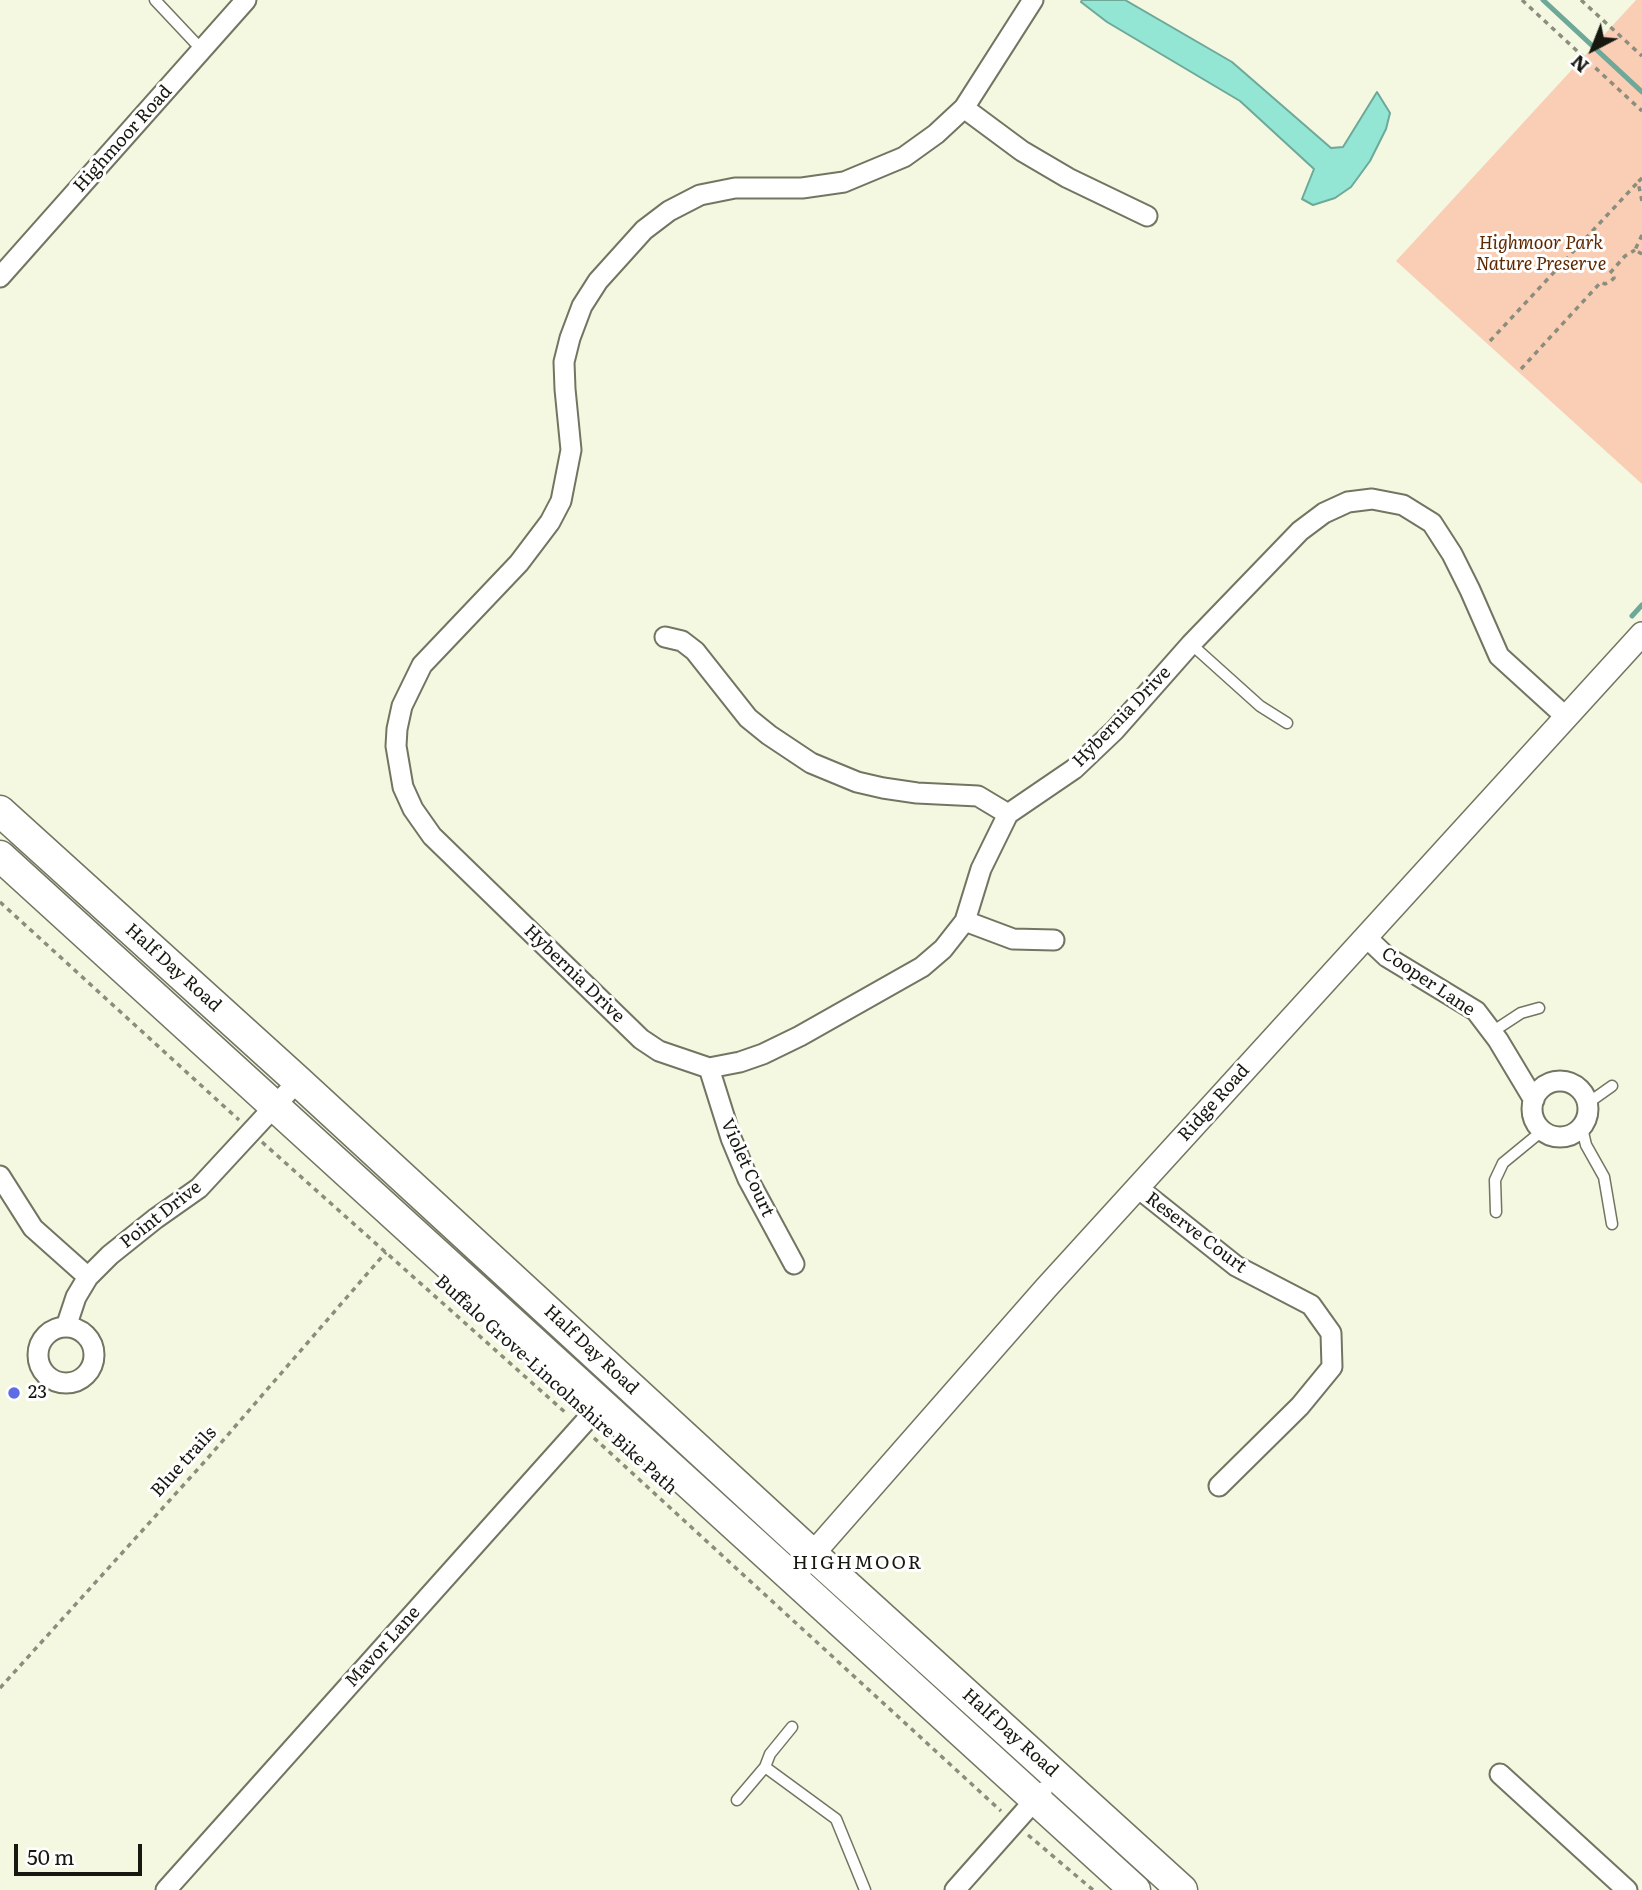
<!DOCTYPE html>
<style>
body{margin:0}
#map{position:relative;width:1642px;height:1890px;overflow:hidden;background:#f4f8e1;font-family:Literata,serif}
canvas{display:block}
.north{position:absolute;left:1558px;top:14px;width:70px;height:70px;-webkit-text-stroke:5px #fff;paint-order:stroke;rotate:222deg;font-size:19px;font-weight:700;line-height:28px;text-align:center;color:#171810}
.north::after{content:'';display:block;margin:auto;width:24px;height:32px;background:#171810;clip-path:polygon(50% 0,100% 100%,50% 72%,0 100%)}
.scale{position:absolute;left:14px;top:1844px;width:128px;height:32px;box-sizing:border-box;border:4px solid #171810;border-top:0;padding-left:9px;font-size:21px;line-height:24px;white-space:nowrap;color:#171810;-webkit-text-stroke:5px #fff;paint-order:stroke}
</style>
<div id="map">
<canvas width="1642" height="1890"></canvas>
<div class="north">N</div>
<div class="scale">50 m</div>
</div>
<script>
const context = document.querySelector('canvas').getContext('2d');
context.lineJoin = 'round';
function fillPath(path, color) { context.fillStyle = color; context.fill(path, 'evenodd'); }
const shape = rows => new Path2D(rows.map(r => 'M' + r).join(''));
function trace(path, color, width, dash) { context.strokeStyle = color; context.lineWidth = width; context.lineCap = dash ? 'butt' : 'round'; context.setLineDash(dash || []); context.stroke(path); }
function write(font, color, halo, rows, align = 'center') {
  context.font = font + ' Literata,serif'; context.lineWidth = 6; context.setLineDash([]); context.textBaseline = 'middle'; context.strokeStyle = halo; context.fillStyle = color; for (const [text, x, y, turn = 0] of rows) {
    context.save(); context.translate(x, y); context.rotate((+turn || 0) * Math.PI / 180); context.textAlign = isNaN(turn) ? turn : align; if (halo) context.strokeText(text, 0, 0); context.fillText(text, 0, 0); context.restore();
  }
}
const green = shape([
 [1636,0,1642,0,1642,484,1396,261]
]);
const water = shape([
 [1082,0,1125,0,1232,62,1331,148,1343,147,1377,92,1390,113,1386,129,1370,161,1351,187,1335,198,1313,205,1302,199,1314,169,1240,101,1107,22,1081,2,1082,0]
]);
const stream = shape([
 [1543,0,1642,92],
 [1632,616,1642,605]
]);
const path = shape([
 [1522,0,1642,111],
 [1581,0,1642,56],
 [1642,178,1638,182,1642,201],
 [1642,235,1635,250,1642,254],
 [1610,273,1625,256,1635,250],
 [1490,341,1638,182],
 [1521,369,1601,282,1605,284,1611,281,1614,278,1612,270],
 [0,902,239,1120],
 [262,1142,567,1414],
 [594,1438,1001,1811],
 [0,1688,207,1459,386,1252],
 [1028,1835,1093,1890]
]);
const service = shape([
 [155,0,202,50],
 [1191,644,1260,706,1287,723],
 [1492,1032,1521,1013,1539,1008],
 [1588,1103,1612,1086],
 [1582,1128,1586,1145,1604,1177,1612,1224],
 [1496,1212,1495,1180,1503,1163,1542,1131],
 [792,1727,770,1754,765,1767,836,1819,865,1890],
 [737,1800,765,1767]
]);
const minor = shape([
 [1033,0,964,108,936,134,904,157,844,182,802,188,735,188,700,195,669,211,644,230,598,281,582,306,570,338,564,362,565,389,571,450,561,501,550,522,519,563,422,665,402,706,397,729,396,746,403,787,413,809,432,836,641,1039,659,1051,709,1068,740,1062,763,1054,800,1036,922,967,943,949,965,921,981,869,1008,814,1074,769,1115,730,1191,644,1300,531,1324,513,1348,502,1372,499,1403,505,1432,523,1452,554,1470,590,1499,656,1566,717],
 [964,108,1022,151,1068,178,1147,216],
 [0,277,246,0],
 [665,637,682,641,695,651,748,718,769,735,811,763,857,782,883,788,917,793,978,796,1008,814],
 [965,921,1013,939,1054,940],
 [1366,937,1387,957,1476,1011,1498,1040,1534,1100],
 [709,1068,731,1138,748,1179,794,1264],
 '1532 1109a28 28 0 1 1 56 0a28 28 0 1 1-56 0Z',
 [0,1176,33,1228,88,1277],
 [1138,1188,1236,1266,1311,1305,1331,1333,1332,1367,1300,1406,1219,1486],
 '38 1355a28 28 0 1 1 56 0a28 28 0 1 1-56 0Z',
 [66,1327,76,1297,88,1277,110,1255,155,1219,199,1188,298,1081],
 [1500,1774,1627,1890],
 [166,1890,600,1405],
 [955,1890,1042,1792]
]);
const tertiary = shape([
 [803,1565,1046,1288,1642,634]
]);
const primary = shape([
 [0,811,298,1081,812,1554,1182,1890],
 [0,856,1135,1890]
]);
const markers = [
 [14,1393,7,"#606ce4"]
];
const streetNames = [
 ["Highmoor Road",123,139,-48],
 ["Hybernia Drive",1122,717,-46],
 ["Half Day Road",173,968,42],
 ["Hybernia Drive",574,974,44],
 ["Cooper Lane",1428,982,34],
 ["Ridge Road",1214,1103,-48],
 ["Violet Court",747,1168,66],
 ["Point Drive",161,1215,-38],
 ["Reserve Court",1196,1233,37],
 ["Half Day Road",591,1350,43],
 ["Buffalo Grove-Lincolnshire Bike Path",556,1385,42],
 ["Blue trails",184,1462,-48],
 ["Mavor Lane",383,1647,-48],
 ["Half Day Road",1010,1733,42]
];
const parkNames = [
 ["Highmoor Park",1541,244],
 ["Nature Preserve",1541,265]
];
const poiNames = [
 ["23",28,1393]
];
const neighbourhoodNames = [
 ["HIGHMOOR",858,1563]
];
fillPath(green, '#faceb5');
fillPath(water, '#93e6d4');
trace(water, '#6ea899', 2);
trace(stream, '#6ea899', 5);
trace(service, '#727561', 13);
trace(minor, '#727561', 23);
trace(tertiary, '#727561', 26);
trace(primary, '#727561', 33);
trace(path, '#8b8d7d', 3.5, [5, 5]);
trace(service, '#fff', 10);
trace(minor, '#fff', 19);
trace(tertiary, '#fff', 23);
trace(primary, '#fff', 30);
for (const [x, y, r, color] of markers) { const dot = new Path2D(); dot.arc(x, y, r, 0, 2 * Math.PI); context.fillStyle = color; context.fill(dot); trace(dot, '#fff', 2.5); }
write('18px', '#171810', '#fff', streetNames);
write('italic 18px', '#5d2800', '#fff', parkNames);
write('18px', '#171810', '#fff', poiNames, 'left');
context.letterSpacing = '2px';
write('19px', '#171810', '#fff', neighbourhoodNames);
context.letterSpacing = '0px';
</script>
